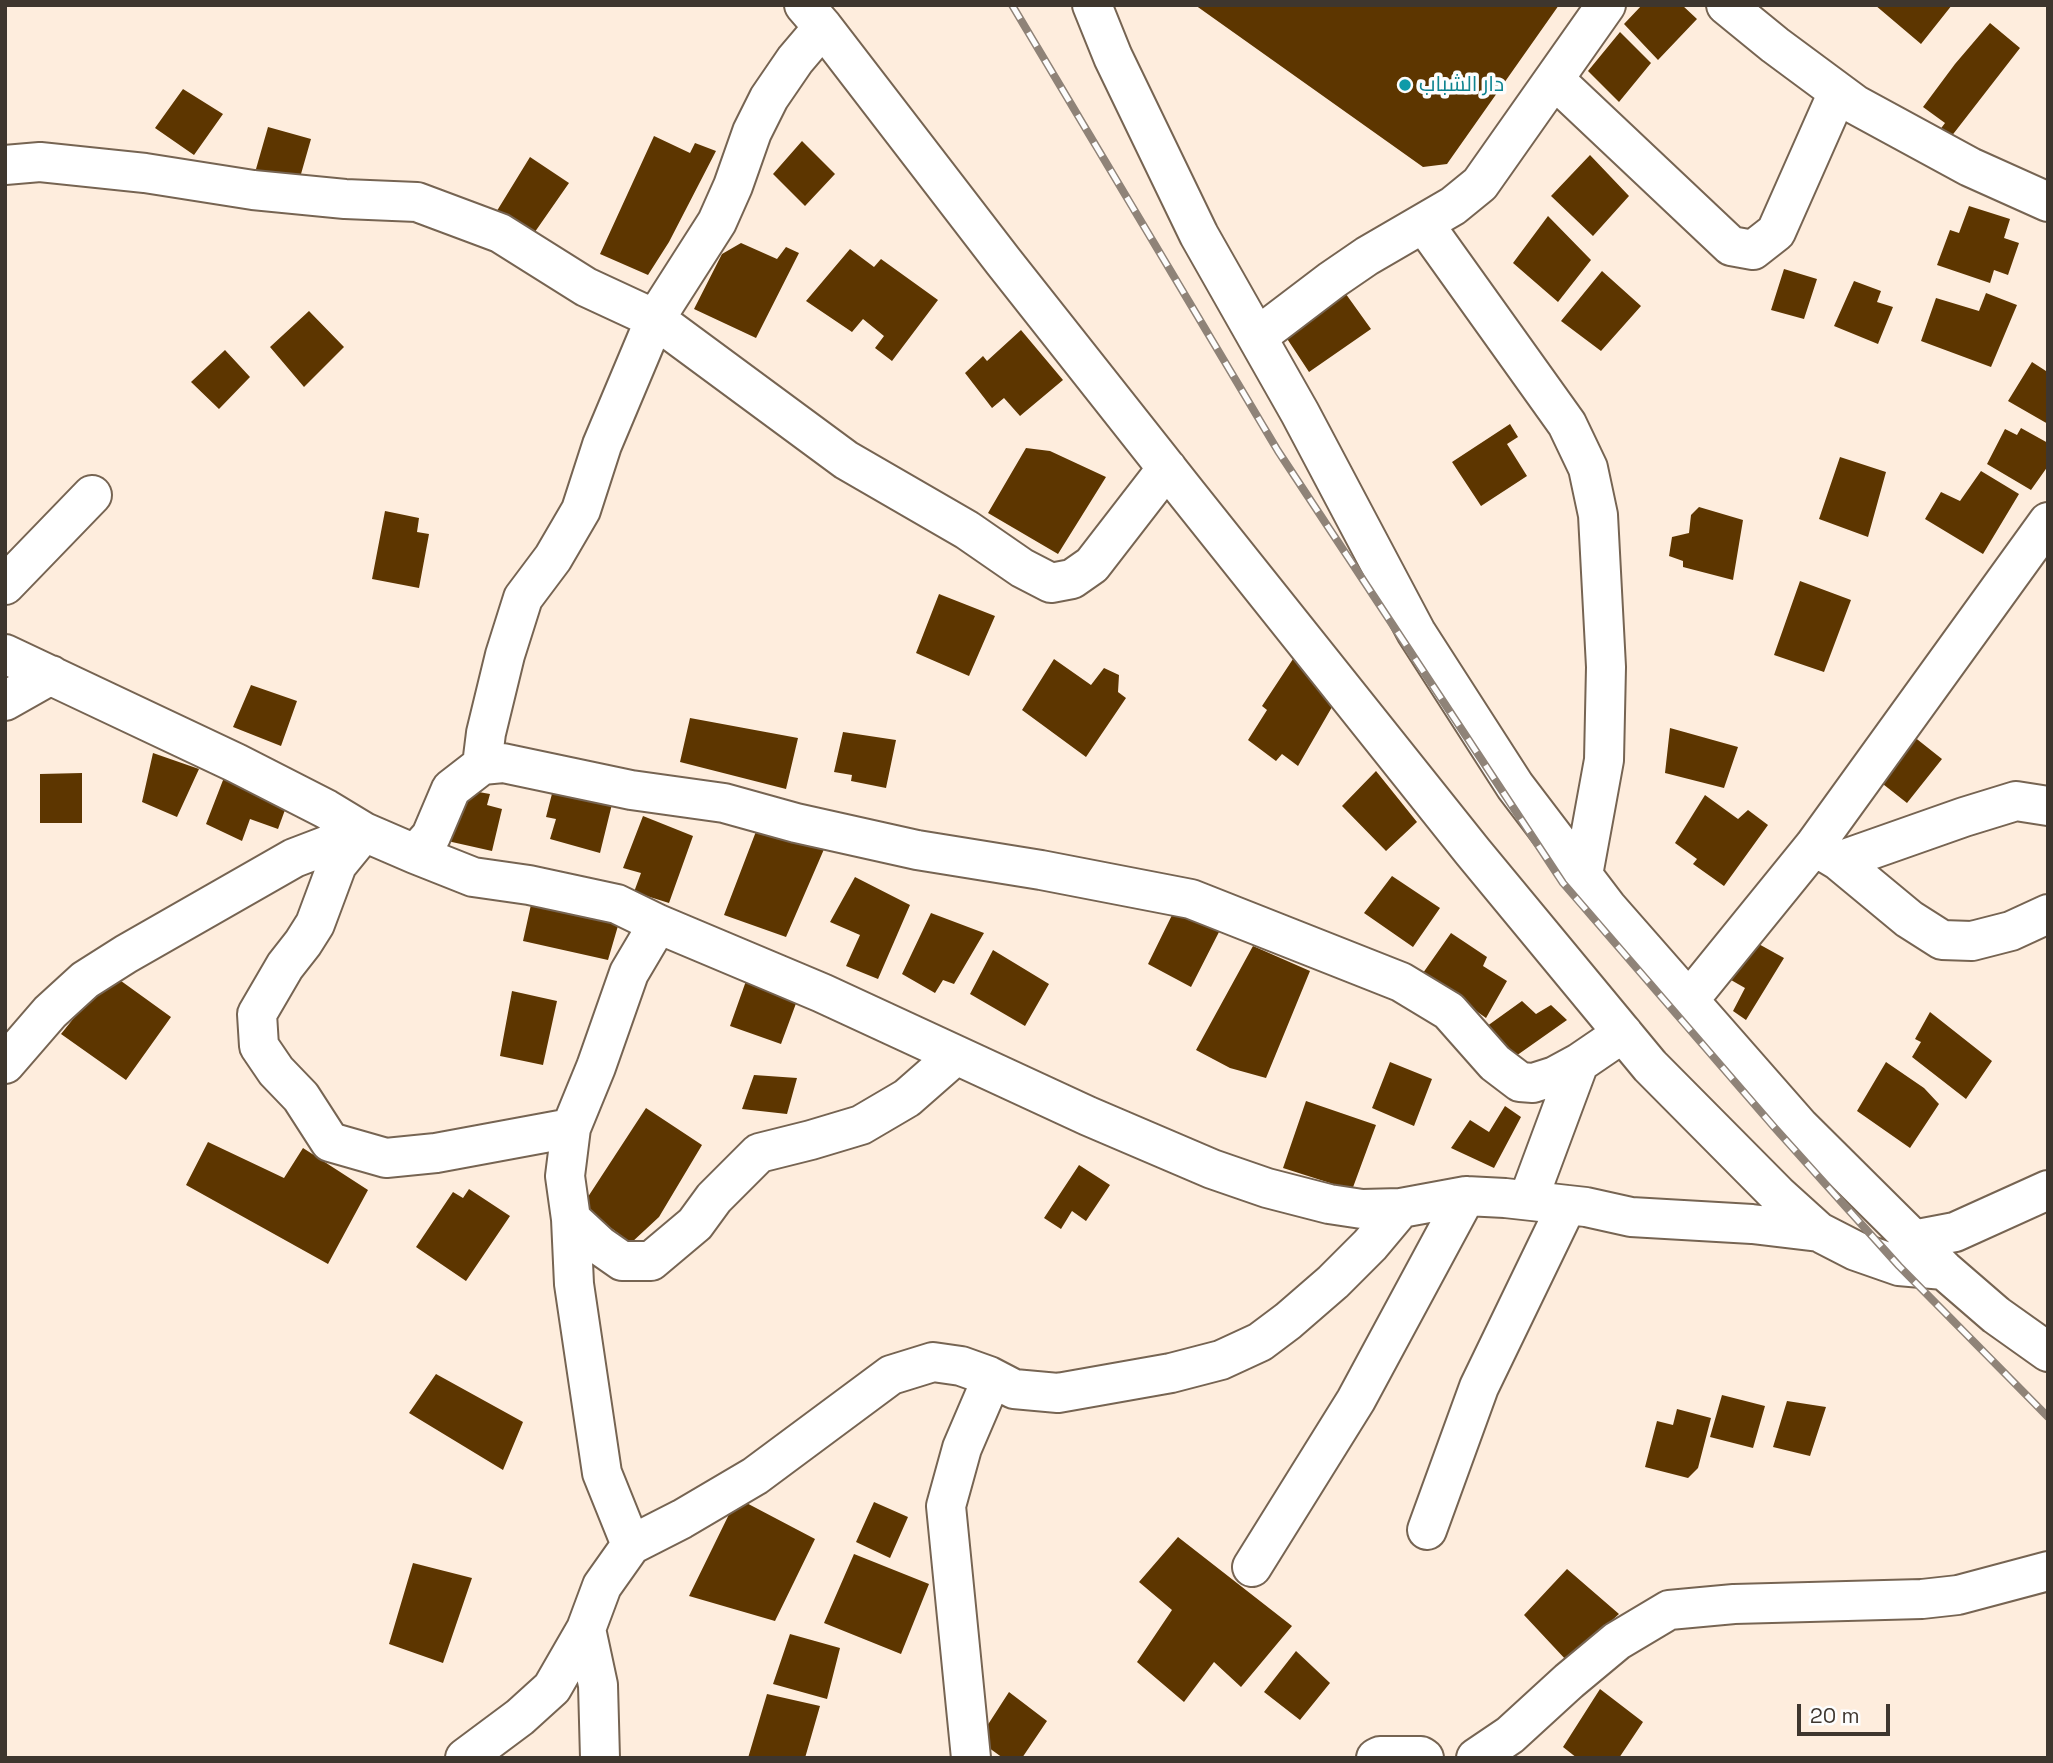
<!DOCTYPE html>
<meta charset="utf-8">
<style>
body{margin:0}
#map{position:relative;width:2053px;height:1763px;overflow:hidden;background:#feeddd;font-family:"Space Grotesk",sans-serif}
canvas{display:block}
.frame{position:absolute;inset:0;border:7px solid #3e362e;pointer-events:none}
.scale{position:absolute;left:1797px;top:1704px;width:93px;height:32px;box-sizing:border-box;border:4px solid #3e362e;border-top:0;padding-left:9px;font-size:21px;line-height:24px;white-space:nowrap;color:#3e362e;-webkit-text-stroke:5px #fdfdfd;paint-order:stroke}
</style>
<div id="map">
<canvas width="2053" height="1763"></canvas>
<div class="frame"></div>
<div class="scale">20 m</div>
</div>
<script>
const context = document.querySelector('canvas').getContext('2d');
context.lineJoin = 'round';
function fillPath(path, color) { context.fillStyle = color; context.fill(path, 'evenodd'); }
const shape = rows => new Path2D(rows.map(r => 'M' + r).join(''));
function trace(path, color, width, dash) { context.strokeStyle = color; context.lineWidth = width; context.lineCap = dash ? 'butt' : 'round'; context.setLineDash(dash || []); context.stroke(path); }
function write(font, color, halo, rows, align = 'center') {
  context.font = font + ' "Space Grotesk",Cairo,sans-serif'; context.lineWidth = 7; context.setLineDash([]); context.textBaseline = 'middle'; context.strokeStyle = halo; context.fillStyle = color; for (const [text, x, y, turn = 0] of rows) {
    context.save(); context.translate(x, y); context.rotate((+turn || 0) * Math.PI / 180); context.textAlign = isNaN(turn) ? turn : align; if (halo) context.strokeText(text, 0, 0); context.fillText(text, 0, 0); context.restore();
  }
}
const building = shape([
 [1195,5,1559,5,1447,164,1423,167],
 [1642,5,1682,5,1697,19,1658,60,1624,24],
 [1875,5,1952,5,1921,44],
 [1990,23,2020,48,1947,142,1936,135,1945,123,1923,107,1955,64],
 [1620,32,1651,63,1619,102,1588,71],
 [183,89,223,114,194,155,155,128],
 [268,127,311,139,299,181,254,176],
 [654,136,690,153,695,143,716,151,669,242,648,275,600,254],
 [802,141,835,174,805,206,773,174],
 [1590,155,1629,196,1593,236,1551,196],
 [530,157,569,183,530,239,495,214],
 [1969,206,2010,219,2004,238,2019,243,2008,275,1994,270,1990,283,1937,265,1950,230,1959,233],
 [1548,216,1591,260,1558,302,1513,263],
 [741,243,777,259,786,247,799,253,756,338,694,309,722,254],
 [850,249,874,267,881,259,938,300,892,361,875,348,884,336,863,319,852,332,806,301],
 [1784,269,1817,279,1804,319,1771,310],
 [1602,271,1641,306,1601,351,1561,321],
 [1854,281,1881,291,1877,302,1893,307,1878,344,1834,326],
 [1338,283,1371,329,1309,372,1280,328],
 [1986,293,2017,305,1991,367,1921,341,1936,298,1979,311],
 [309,311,344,347,304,387,270,347],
 [1021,330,1063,380,1020,416,1004,398,992,408,965,373,983,356,987,361],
 [225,350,250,377,219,409,191,382],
 [2032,362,2046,371,2048,368,2048,424,2008,401],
 [1510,424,1518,437,1507,444,1527,476,1481,506,1452,462],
 [2021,428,2048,443,2048,466,2031,490,1987,464,2005,429,2017,435],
 [1026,448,1050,451,1106,477,1058,554,988,513],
 [1840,457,1886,472,1868,537,1819,519],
 [1981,471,2019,494,1983,554,1925,519,1941,492,1960,501],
 [1699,507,1743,520,1733,580,1683,567,1683,561,1669,556,1672,537,1689,533,1691,515],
 [385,511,419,518,417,532,429,534,419,588,372,579],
 [1800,581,1851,600,1824,672,1774,655],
 [939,594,995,616,969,676,916,653],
 [1054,659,1091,685,1104,668,1119,675,1118,692,1126,698,1086,757,1022,710],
 [1293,659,1332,707,1298,766,1282,754,1276,761,1248,740,1267,710,1262,706],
 [251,685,297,701,281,746,233,727],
 [690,718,798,738,786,789,680,762],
 [1670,728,1738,747,1724,788,1665,773],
 [843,732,896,740,886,788,851,781,852,775,834,772],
 [1908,732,1942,759,1907,803,1874,777],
 [153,753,199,769,177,817,142,802],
 [1376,771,1417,822,1386,851,1342,806],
 [82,773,82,823,40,823,40,774],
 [225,775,289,799,278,829,250,819,242,841,206,824],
 [555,782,614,796,600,853,550,839,556,819,546,817],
 [456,788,490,794,487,805,502,809,492,851,443,840],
 [1705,795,1738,819,1748,810,1768,825,1724,886,1693,864,1697,859,1675,843],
 [643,816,693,836,669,903,634,892,641,873,623,868],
 [760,821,828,840,786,937,724,915],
 [1392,876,1440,908,1413,947,1364,913],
 [855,877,910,905,878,979,846,966,860,935,830,922],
 [532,900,620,919,608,960,523,941],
 [1175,909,1219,932,1191,987,1148,964],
 [931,913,984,933,954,984,943,980,935,993,902,974],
 [1451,933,1487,957,1483,966,1507,981,1486,1018,1423,973],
 [1746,937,1784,958,1746,1020,1733,1011,1745,988,1724,976],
 [1253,946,1310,971,1266,1078,1230,1068,1196,1050],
 [993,950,1049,984,1025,1026,970,994],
 [110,973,171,1017,126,1080,61,1034],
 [746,981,798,998,781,1044,730,1026],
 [512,991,557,1001,543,1065,500,1056],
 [1522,1001,1536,1014,1551,1005,1567,1020,1506,1063,1483,1029],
 [1930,1012,1992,1061,1966,1099,1912,1057,1921,1042,1915,1039],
 [1390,1062,1432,1079,1414,1126,1372,1108],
 [1886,1062,1924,1088,1939,1104,1910,1148,1857,1111],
 [754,1075,797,1078,787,1114,742,1109],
 [1306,1101,1376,1125,1352,1190,1283,1168],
 [1505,1106,1521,1117,1494,1168,1451,1148,1470,1120,1489,1132],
 [646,1108,702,1145,659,1217,631,1243,582,1206],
 [208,1142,284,1178,303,1148,368,1190,328,1264,186,1185],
 [1079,1165,1110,1185,1086,1221,1072,1211,1061,1229,1044,1218],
 [469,1189,510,1216,466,1281,416,1247,453,1192,463,1198],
 [436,1374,523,1422,503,1470,409,1413],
 [1722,1395,1765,1406,1753,1448,1710,1437],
 [1787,1401,1826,1407,1810,1456,1773,1447],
 [1677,1409,1711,1418,1698,1468,1688,1478,1645,1467,1657,1421,1673,1425],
 [737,1498,815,1539,775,1621,689,1596],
 [874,1502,908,1517,890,1558,856,1542],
 [1178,1537,1292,1626,1241,1687,1214,1662,1184,1702,1137,1662,1172,1610,1139,1582],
 [854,1554,929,1584,901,1654,824,1623],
 [413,1563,472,1578,443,1663,389,1644],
 [1567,1569,1619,1614,1567,1661,1524,1615],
 [790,1634,840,1648,827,1699,773,1684],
 [1296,1651,1330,1683,1300,1720,1264,1692],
 [1600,1689,1643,1722,1619,1758,1577,1758,1563,1747],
 [1009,1692,1047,1721,1022,1758,1003,1758,978,1740],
 [767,1694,820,1706,805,1758,748,1758]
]);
const minor = shape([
 [804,5,823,27,1003,261,1188,495,1473,852,1650,1066,1777,1194,1819,1232,1856,1251,1899,1266,1944,1270],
 [1092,5,1113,57,1199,235,1300,413,1416,632,1515,786,1607,907,1800,1127,1944,1270,1996,1315,2048,1352],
 [1726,5,1775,45,1856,105,1970,167,2048,202],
 [1554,79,1731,246,1753,250,1776,232,1838,92],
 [5,165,40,162,145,173,253,190,345,199,417,202,500,233,586,287,655,319,846,460,967,530,1022,568,1051,583,1072,579,1092,565,1167,468],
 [1424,224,1567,424,1588,468,1598,515,1606,667,1604,760,1583,875],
 [1257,337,1332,280,1367,256,1453,206,1480,184,1606,5],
 [5,585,92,495],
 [5,654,236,763,326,809,364,832,415,854,473,877,529,885,617,904,658,924,822,993,1088,1116,1212,1169,1267,1188,1329,1204,1362,1209,1401,1208,1466,1196,1505,1198,1586,1207,1631,1217,1752,1224,1819,1232],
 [5,701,51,675],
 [482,765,486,733,505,655,523,598,553,558,581,510,602,445,655,319,717,222,733,186,752,132,769,98,795,60,823,27],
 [364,832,337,865,315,924,303,943,285,966,257,1014,259,1046,276,1071,301,1097,330,1142,386,1158,436,1153,571,1128],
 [1814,846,1839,861,1909,919,1942,940,1972,941,2011,931,2048,914],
 [415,854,431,836,451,789,482,765,503,763,631,790,724,803,796,823,917,850,1041,870,1191,899,1401,982,1449,1011,1495,1063,1520,1082,1533,1083,1555,1076,1579,1063,1623,1033],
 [1839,861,1964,817,2016,801,2048,806],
 [1689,1000,1814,846,2048,522],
 [5,1064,50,1012,85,980,126,954,294,858,362,832],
 [1528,1200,1579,1063],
 [571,1219,599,1245,622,1261,651,1261,695,1224,714,1198,759,1153,811,1140,861,1125,907,1098,956,1055],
 [1913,1240,1955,1232,2048,1190],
 [1427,1530,1479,1387,1567,1205],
 [631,1545,602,1473,574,1284,571,1219,565,1176,571,1128,596,1067,629,973,658,924],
 [1252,1567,1356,1400,1466,1196],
 [586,1629,598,1685,600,1758],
 [465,1758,520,1717,552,1688,586,1629,602,1586,631,1545,682,1519,755,1476,891,1375,933,1362,961,1366,989,1376,1014,1389,1058,1393,1171,1373,1221,1360,1260,1342,1288,1321,1333,1282,1370,1245,1401,1208],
 [971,1758,946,1506,962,1448,992,1378],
 [1376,1758,1380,1756,1421,1756,1424,1758],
 [1476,1758,1510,1735,1569,1681,1617,1641,1669,1610,1734,1604,1922,1599,1958,1595,2048,1571]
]);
const rail = shape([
 [1012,5,1278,451,1563,883,1774,1127,1899,1266,2048,1417]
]);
const markers = [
 [1405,85,7,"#0f9aa8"]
];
const cultureNames = [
 ["دار الشباب",1419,85]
];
fillPath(building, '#5d3600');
trace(minor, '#766452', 42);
trace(minor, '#fff', 38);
trace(rail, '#8f8378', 8);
trace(rail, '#fdfdfd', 5, [16]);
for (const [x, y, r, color] of markers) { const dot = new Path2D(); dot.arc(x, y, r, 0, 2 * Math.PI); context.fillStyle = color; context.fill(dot); trace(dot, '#fdfdfd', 2.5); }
write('21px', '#0d838f', '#fdfdfd', cultureNames, 'left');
</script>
